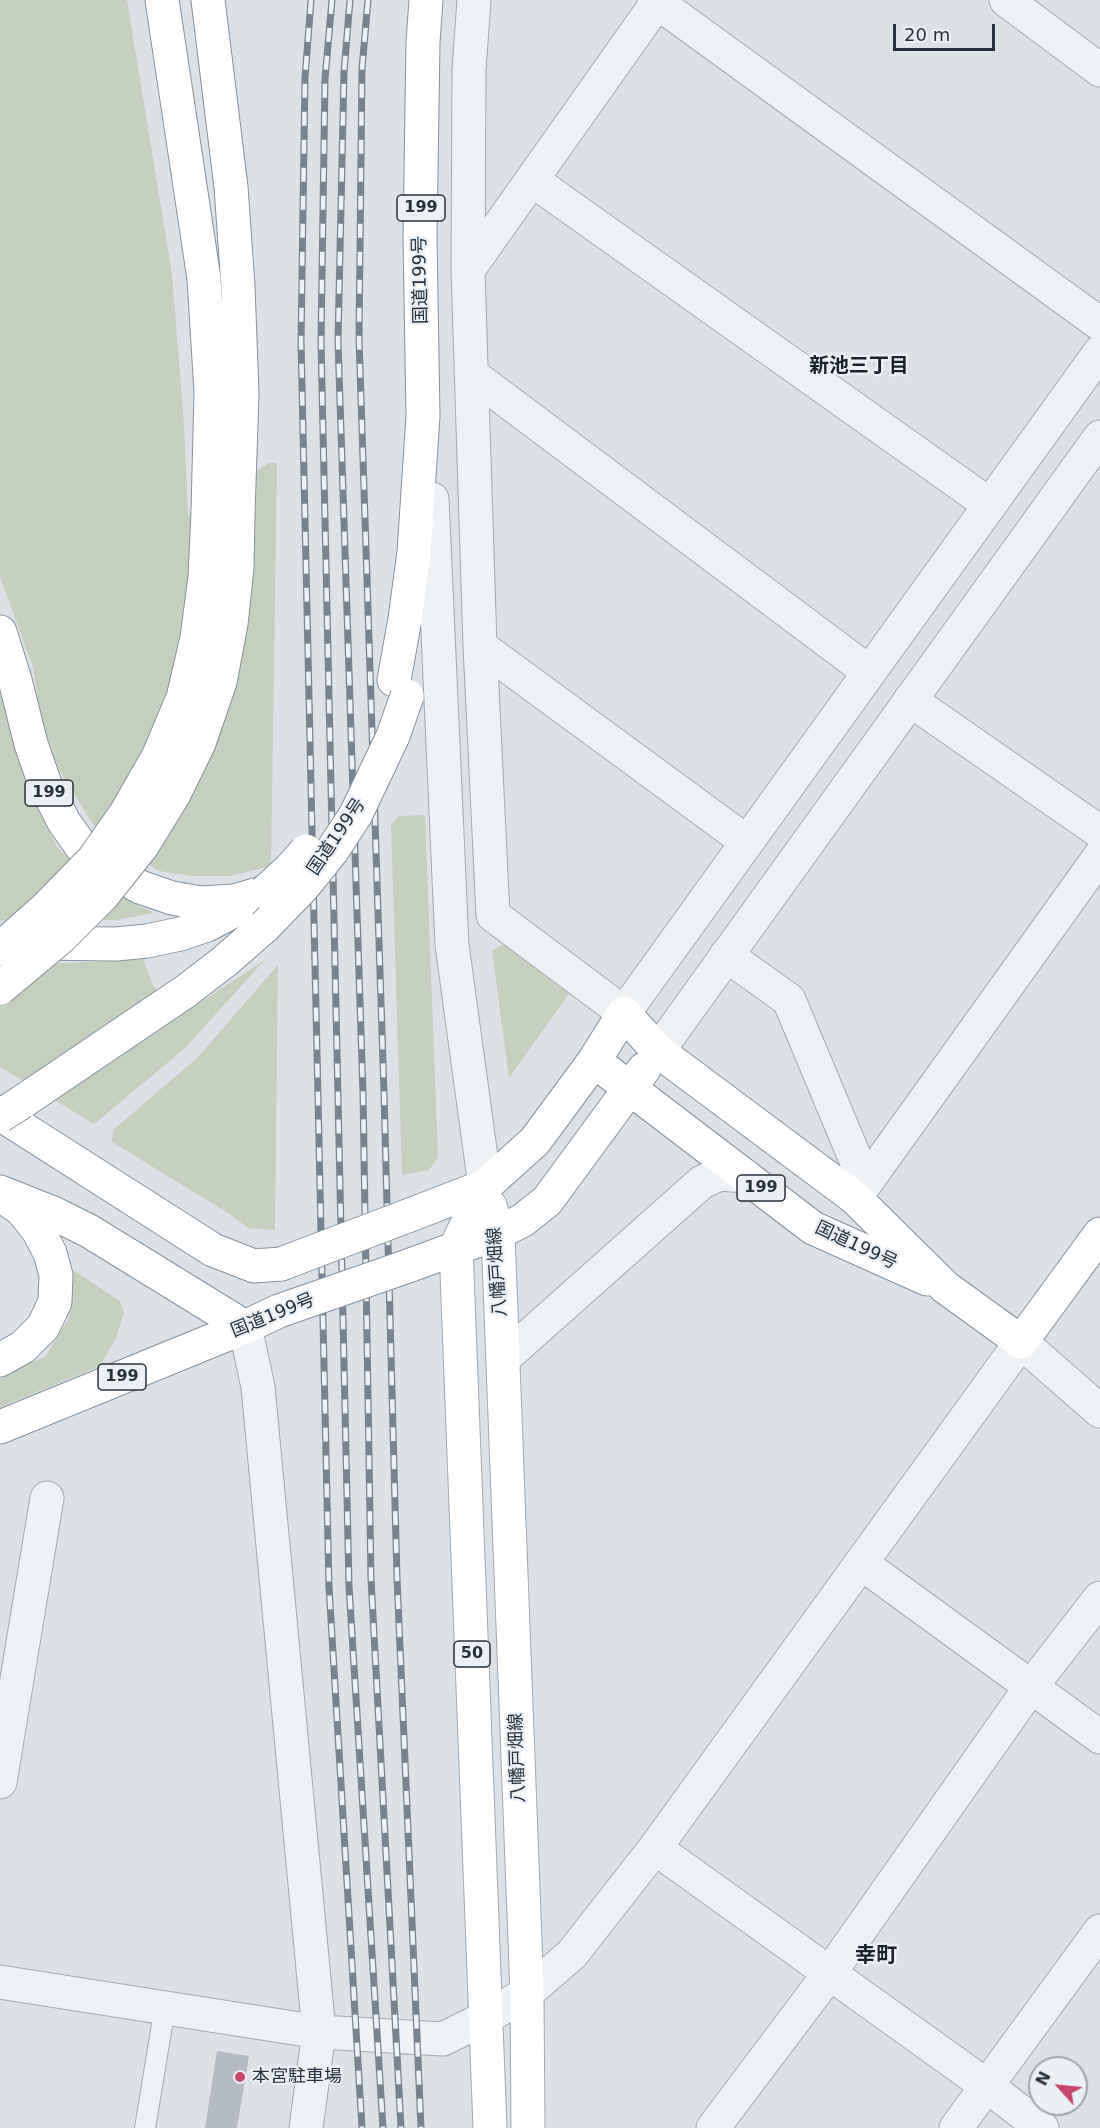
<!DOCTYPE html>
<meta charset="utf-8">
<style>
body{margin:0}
#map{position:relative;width:1100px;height:2128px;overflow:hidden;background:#dce1e6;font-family:"DejaVu Sans",sans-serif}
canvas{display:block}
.north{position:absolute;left:1028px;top:2056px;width:60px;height:60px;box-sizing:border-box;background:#ebf0f4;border:2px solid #9da4aa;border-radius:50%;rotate:297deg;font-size:16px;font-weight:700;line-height:24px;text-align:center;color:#27313b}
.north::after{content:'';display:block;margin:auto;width:21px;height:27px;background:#c6466e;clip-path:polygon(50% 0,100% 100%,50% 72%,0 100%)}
.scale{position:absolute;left:893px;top:24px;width:102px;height:27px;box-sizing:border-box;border:3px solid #27313b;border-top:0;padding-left:8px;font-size:18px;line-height:21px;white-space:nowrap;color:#27313b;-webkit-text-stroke:4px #ebf0f4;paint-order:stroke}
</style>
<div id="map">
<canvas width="1100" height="2128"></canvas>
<div class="north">N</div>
<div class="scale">20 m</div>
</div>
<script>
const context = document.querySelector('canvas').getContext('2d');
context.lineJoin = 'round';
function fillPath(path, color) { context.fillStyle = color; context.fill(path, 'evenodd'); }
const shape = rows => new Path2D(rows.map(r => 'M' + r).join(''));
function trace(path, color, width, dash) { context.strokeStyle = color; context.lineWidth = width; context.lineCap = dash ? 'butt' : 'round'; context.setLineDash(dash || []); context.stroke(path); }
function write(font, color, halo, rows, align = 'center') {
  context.font = font + ' "DejaVu Sans","Noto Sans JP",sans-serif'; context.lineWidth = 4.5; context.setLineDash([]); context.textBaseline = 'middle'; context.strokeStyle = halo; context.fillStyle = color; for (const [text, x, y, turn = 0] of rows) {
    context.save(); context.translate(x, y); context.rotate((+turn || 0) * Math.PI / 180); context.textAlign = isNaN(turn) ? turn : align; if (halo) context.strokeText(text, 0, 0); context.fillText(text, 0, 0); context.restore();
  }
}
const green = shape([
 [0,0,127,0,172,274,184,424,188,515,269,463,277,463,271,866,230,876,191,876,159,871,103,835,92,823,55,763,41,719,33,667,0,577],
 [0,688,17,751,39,812,57,847,77,866,128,900,154,913,116,920,0,920],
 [425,815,438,1157,429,1170,402,1175,391,825,399,816],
 [503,944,569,994,509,1078,492,951],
 [143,959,153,985,181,1015,265,960,184,1049,94,1124,0,1067,0,964,68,963],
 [278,965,275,1230,248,1228,228,1213,112,1142,113,1130,197,1058],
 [73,1270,120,1301,124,1313,116,1338,100,1366,0,1407,0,1374,45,1357,69,1318]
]);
const building = shape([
 [217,2051,249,2056,237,2128,205,2128]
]);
const service = shape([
 [145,2128,165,2007]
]);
const minor = shape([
 [474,0,469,70,468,270,480,646,493,915,624,1013],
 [654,0,1100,324],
 [1006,0,1100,70],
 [532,180,990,505],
 [468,270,659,0],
 [471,374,869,672],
 [480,646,747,842],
 [910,700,1100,832],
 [726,955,789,1000,865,1182],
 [855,1198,1100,856],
 [245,1327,258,1387,319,2032,306,2128],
 [503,1359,702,1182,720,1174,745,1176],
 [861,1563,1100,1737],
 [0,1782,47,1498],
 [655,1848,987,2086,1042,2128],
 [0,1982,319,2032,443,2039,487,2017],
 [713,2128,829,1974,1030,1688,1100,1598],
 [956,2128,1100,1931]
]);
const tertiary = shape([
 [432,499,452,945,485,1186],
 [624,1013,1100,352],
 [658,1051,1100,437],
 [487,2017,527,1993,572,1954,655,1848,1021,1342,1100,1411]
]);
const primary = shape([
 [485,1186,456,1247,490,2128],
 [490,1206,498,1233,527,1993,528,2128]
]);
const trunk = shape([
 [0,632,15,680,31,744,46,787,64,822,81,846,109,869,140,887,172,898,201,903,234,901,265,892],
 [394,680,405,619,414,552,423,416,420,237,423,42,426,0],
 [32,943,116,944,147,941,180,934,207,925,243,906],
 [594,1061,813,1228,927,1279],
 [22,1102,186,991,225,961,265,926],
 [0,1114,213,1250,254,1266,281,1264],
 [0,1192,53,1213,89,1231,245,1327],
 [410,1215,485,1186,535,1141,594,1061,624,1013,658,1051,855,1198,945,1287,1021,1342,1100,1234],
 [408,1266,498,1233,523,1220,547,1201,644,1069],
 [0,1360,23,1347,43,1327,55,1302,56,1275,50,1253,38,1230,21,1209,9,1201],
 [0,1427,245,1327,279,1311]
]);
const motorway = shape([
 [162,0,204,279,211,392,208,512],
 [208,0,231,187,238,286,242,394,238,513]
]);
const rail = shape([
 [311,0,305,78,301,342,329,1587,362,2128],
 [332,0,325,79,321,342,349,1586,383,2128],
 [350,0,344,72,338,341,363,1093,371,1579,401,2128],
 [368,0,362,69,359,338,384,1093,397,1578,421,2128]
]);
const trunkBridge = shape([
 [265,892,291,868,306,851],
 [265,926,303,887,332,851,356,814,393,736,407,696],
 [0,1116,22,1102],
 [281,1264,410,1215],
 [279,1311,408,1266]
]);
const motorwayBridge = shape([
 [0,949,46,908,93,860,126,813,158,757,183,698,197,638,205,577,208,512],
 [0,988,60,938,103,895,142,846,174,794,199,743,220,682,231,624,237,568,238,513]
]);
const markers = [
 [240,2077,6,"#c6466e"]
];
const shields = [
 [421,208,48],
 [49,793,48],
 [761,1188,48],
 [122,1377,48],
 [472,1654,36]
];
const shieldNames = [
 ["199",421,208],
 ["199",49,793],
 ["199",761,1188],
 ["199",122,1377],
 ["50",472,1654]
];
const streetNames = [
 ["国道199号",421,280,-91],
 ["国道199号",337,837,-56],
 ["国道199号",856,1246,25],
 ["八幡戸畑線",498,1272,-94],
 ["国道199号",273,1316,-22],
 ["八幡戸畑線",518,1758,-92]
];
const poiNames = [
 ["本宮駐車場",252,2077]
];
const neighbourhoodNames = [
 ["新池三丁目",859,367]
];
const quarterNames = [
 ["幸町",876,1957]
];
fillPath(green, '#c5cfbe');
fillPath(building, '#b4bbc2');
trace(service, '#a2a9af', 22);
trace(minor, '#a2a9af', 35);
trace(tertiary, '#a2a9af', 35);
trace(primary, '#9ca8b1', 35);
trace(trunk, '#85919b', 35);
trace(motorway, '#85919b', 35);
trace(service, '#eff2f4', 20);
trace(minor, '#eff2f4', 33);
trace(tertiary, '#eff2f4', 33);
trace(primary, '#fff', 33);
trace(trunk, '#fff', 33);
trace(motorway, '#fff', 33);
trace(rail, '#77838e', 7);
trace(rail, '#ebf0f4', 4.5, [14]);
trace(trunkBridge, '#85919b', 35, []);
trace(motorwayBridge, '#85919b', 35, []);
trace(trunkBridge, '#fff', 33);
trace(motorwayBridge, '#fff', 33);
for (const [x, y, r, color] of markers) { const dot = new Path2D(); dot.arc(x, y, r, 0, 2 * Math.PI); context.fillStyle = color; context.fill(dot); trace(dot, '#ebf0f4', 2); }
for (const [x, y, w] of shields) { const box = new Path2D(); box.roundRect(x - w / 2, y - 13, w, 26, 4.5); context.fillStyle = '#ebf0f4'; context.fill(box); trace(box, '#27313b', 1.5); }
write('bold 16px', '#27313b', null, shieldNames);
write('18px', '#27313b', '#ebf0f4', streetNames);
write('18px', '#27313b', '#ebf0f4', poiNames, 'left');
write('bold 20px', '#19222c', '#ebf0f4', neighbourhoodNames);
write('bold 21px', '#19222c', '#ebf0f4', quarterNames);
</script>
